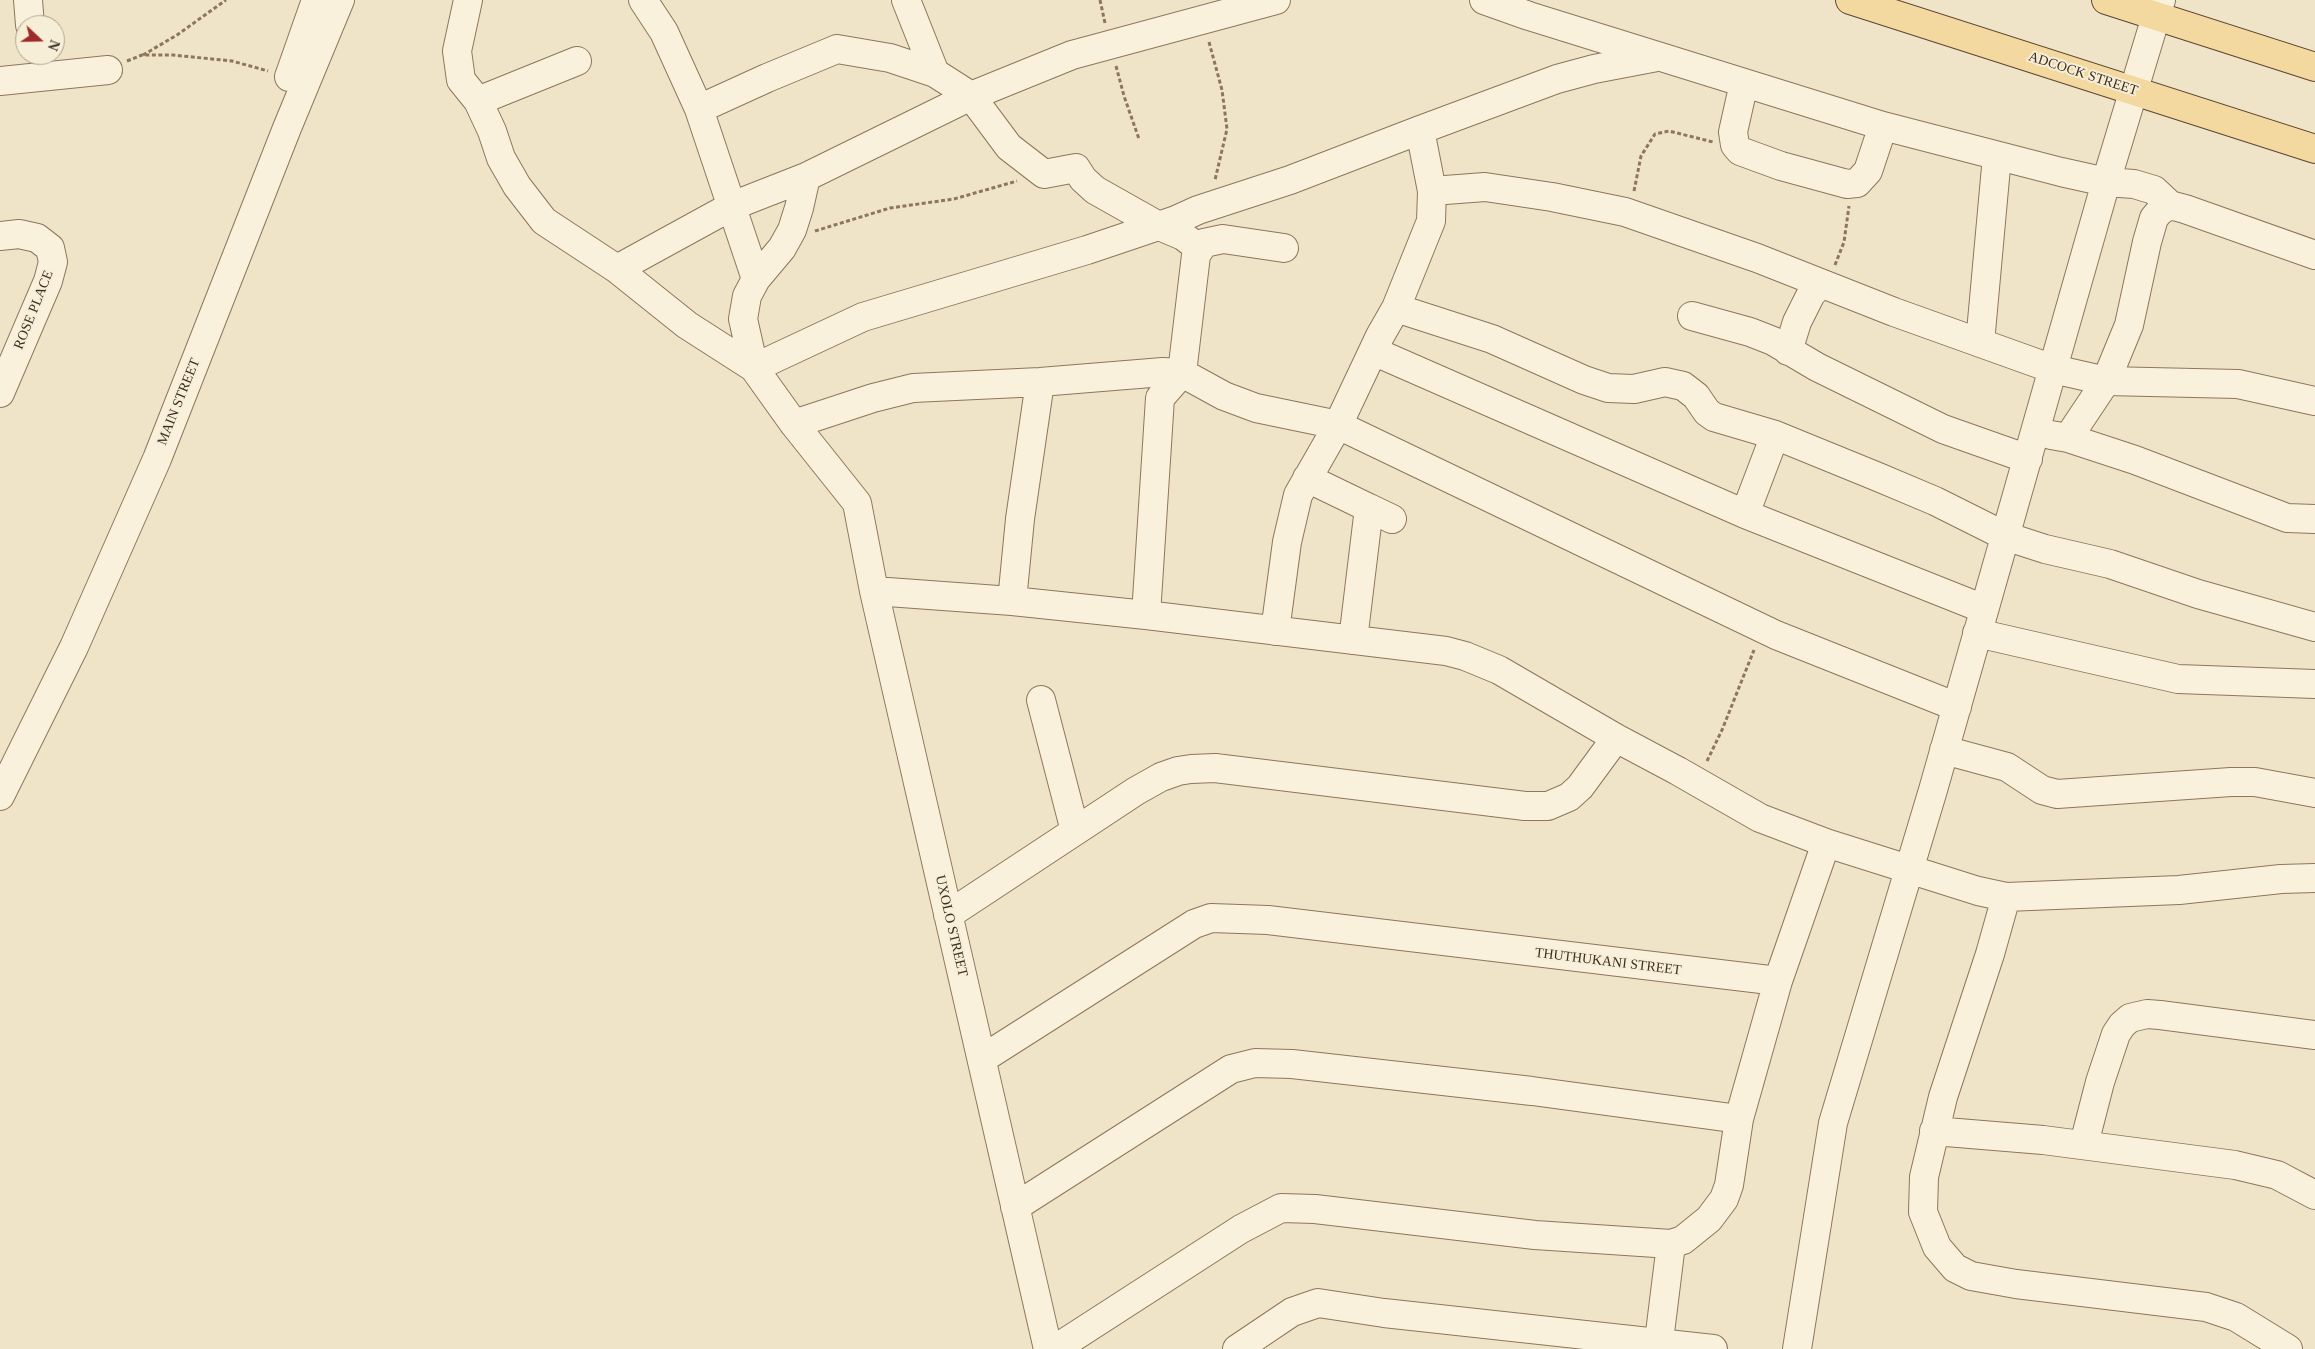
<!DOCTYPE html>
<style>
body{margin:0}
#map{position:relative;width:2315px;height:1349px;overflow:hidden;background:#f0e4c8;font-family:Georgia,serif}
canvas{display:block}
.north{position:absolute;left:15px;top:15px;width:50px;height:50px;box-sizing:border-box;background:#f7eed8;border:1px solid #ada18e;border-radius:50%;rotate:111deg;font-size:14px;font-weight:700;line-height:20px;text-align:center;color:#3d2e20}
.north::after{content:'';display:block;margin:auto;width:18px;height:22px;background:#9e2a2b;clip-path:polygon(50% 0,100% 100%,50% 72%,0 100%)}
</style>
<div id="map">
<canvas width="2315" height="1349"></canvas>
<div class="north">N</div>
</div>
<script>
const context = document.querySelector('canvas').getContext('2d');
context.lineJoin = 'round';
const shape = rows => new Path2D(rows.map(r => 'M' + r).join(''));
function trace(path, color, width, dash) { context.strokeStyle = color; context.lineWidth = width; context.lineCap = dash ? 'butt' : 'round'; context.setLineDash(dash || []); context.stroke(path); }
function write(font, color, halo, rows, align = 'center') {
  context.font = font + ' Georgia,serif'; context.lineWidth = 4; context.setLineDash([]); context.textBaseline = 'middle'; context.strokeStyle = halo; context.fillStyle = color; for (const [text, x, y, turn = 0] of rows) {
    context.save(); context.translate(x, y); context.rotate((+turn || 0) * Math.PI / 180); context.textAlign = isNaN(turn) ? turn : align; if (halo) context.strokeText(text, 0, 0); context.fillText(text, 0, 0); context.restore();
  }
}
const path = shape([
 [1100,0,1105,23],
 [1209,42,1222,90,1227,129,1215,180],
 [143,55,177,35,226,0],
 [127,61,142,55,173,55,232,61,268,71],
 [1116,66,1124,96,1139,139],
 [1634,191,1641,156,1655,134,1669,131,1713,142],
 [815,231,890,208,954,199,1017,181],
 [1835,265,1844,242,1849,206],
 [1707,761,1722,730,1754,650]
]);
const minor = shape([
 [28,0,30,25],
 [468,0,457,51,461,80,478,101,492,131,501,158,517,186,544,221,617,269,687,325,754,368,794,424,857,503,874,591,1048,1349],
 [643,0,664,32,699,109,756,279,747,296,743,319,754,368,863,317,1087,250,1176,220,1198,210,1290,180,1420,130,1557,79,1594,69,1657,57],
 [906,0,935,73],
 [1484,0,1529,16,1883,126,2061,172,2106,182,2134,184,2154,190,2170,205],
 [289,77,316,0],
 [0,81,108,70],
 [1744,83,1733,132,1735,145,1740,151,1781,166,1847,184,1857,183,1868,171,1883,126],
 [478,101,577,61],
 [699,109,767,78,837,49,890,58,935,73,971,96,1009,147,1044,174,1076,168,1083,179,1095,190,1157,225,1183,236,1200,249],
 [1432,191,1485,187,1552,197,1625,212,1757,258,1894,312,2053,369,2106,381,2238,384,2315,401],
 [0,236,19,234,37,238,50,248,53,262,48,281,0,393],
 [617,269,732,206,806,177,971,96,1072,55,1276,0],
 [756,279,782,248,792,230,799,208,806,177],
 [1396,308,1492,339,1584,380,1608,388,1634,389,1665,382,1683,386,1696,396,1707,412,1714,417,1775,435,1878,477,1935,501,2005,536,2045,549,2110,564,2198,594,2315,627],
 [1692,316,1750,332,1773,341,1817,367,1943,429,2028,459],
 [1980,343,1997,156],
 [1373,351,1745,514,1984,609],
 [1788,351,1797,322,1811,294,1821,284],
 [794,424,873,398,913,388,1040,382,1163,372,1182,373,1224,396,1256,408,1338,425,1776,635,1957,707],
 [2051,435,2068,438,2135,460,2287,518,2315,519],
 [2068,438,2106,381,2129,325,2147,242,2154,218,2160,211,2170,205,2185,209,2315,255],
 [1307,478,1369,508],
 [1745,514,1775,435],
 [874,591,1012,601,1146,615,1446,651,1465,656,1499,670,1616,738,1678,771,1760,818,1826,843,1978,891,2006,897,2179,890,2281,879,2315,878],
 [1012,601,1020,519,1040,382],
 [1146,615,1160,398,1182,373,1196,255,1204,243,1223,239,1284,248],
 [1275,631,1287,542,1298,495,1338,425,1380,336,1396,308,1431,221,1432,191,1420,130],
 [1977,633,2178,679,2315,684],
 [1353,640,1369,508,1392,519],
 [1041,700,1075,831],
 [1944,750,2007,767,2042,790,2057,794,2231,782,2255,782,2315,793],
 [0,796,74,647,157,459,287,128,340,0],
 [2006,897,1990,954,1943,1097,1924,1177,1923,1212,1937,1247,1955,1268,1971,1276,2016,1284,2206,1307,2236,1317,2288,1349],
 [948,915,1136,791,1161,777,1178,771,1191,769,1215,768,1525,806,1548,806,1569,797,1580,787,1616,738],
 [982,1059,1194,924,1211,918,1268,920,1778,981],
 [1934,1131,2043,1140,2235,1165,2277,1175,2315,1195],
 [2084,1144,2100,1082,2116,1034,2122,1025,2130,1018,2147,1014,2160,1015,2315,1035],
 [1015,1207,1231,1069,1255,1063,1292,1064,1532,1091,1739,1119],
 [1055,1349,1241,1229,1281,1208,1315,1209,1535,1235,1671,1244,1683,1240,1709,1219,1724,1199,1729,1185,1739,1119,1778,981,1826,843],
 [1237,1349,1292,1312,1318,1303,1384,1313,1713,1349],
 [1658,1349,1671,1244],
 [1797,1349,1833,1123,1933,790,2106,182,2161,0]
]);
const major = shape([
 [1850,0,2315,149],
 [2106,0,2315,67]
]);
const streetNames = [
 ["ADCOCK STREET",2083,74,18],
 ["ROSE PLACE",34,310,-68],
 ["MAIN STREET",179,402,-68],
 ["UXOLO STREET",951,926,77],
 ["THUTHUKANI STREET",1608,962,7]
];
trace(minor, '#8d765c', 30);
trace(major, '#5b4430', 30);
trace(path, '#8d765c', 3, [4, 2.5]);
trace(minor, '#faf1dc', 28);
trace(major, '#f3d9a0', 28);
write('14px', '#3d2e20', '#f7eed8', streetNames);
</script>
